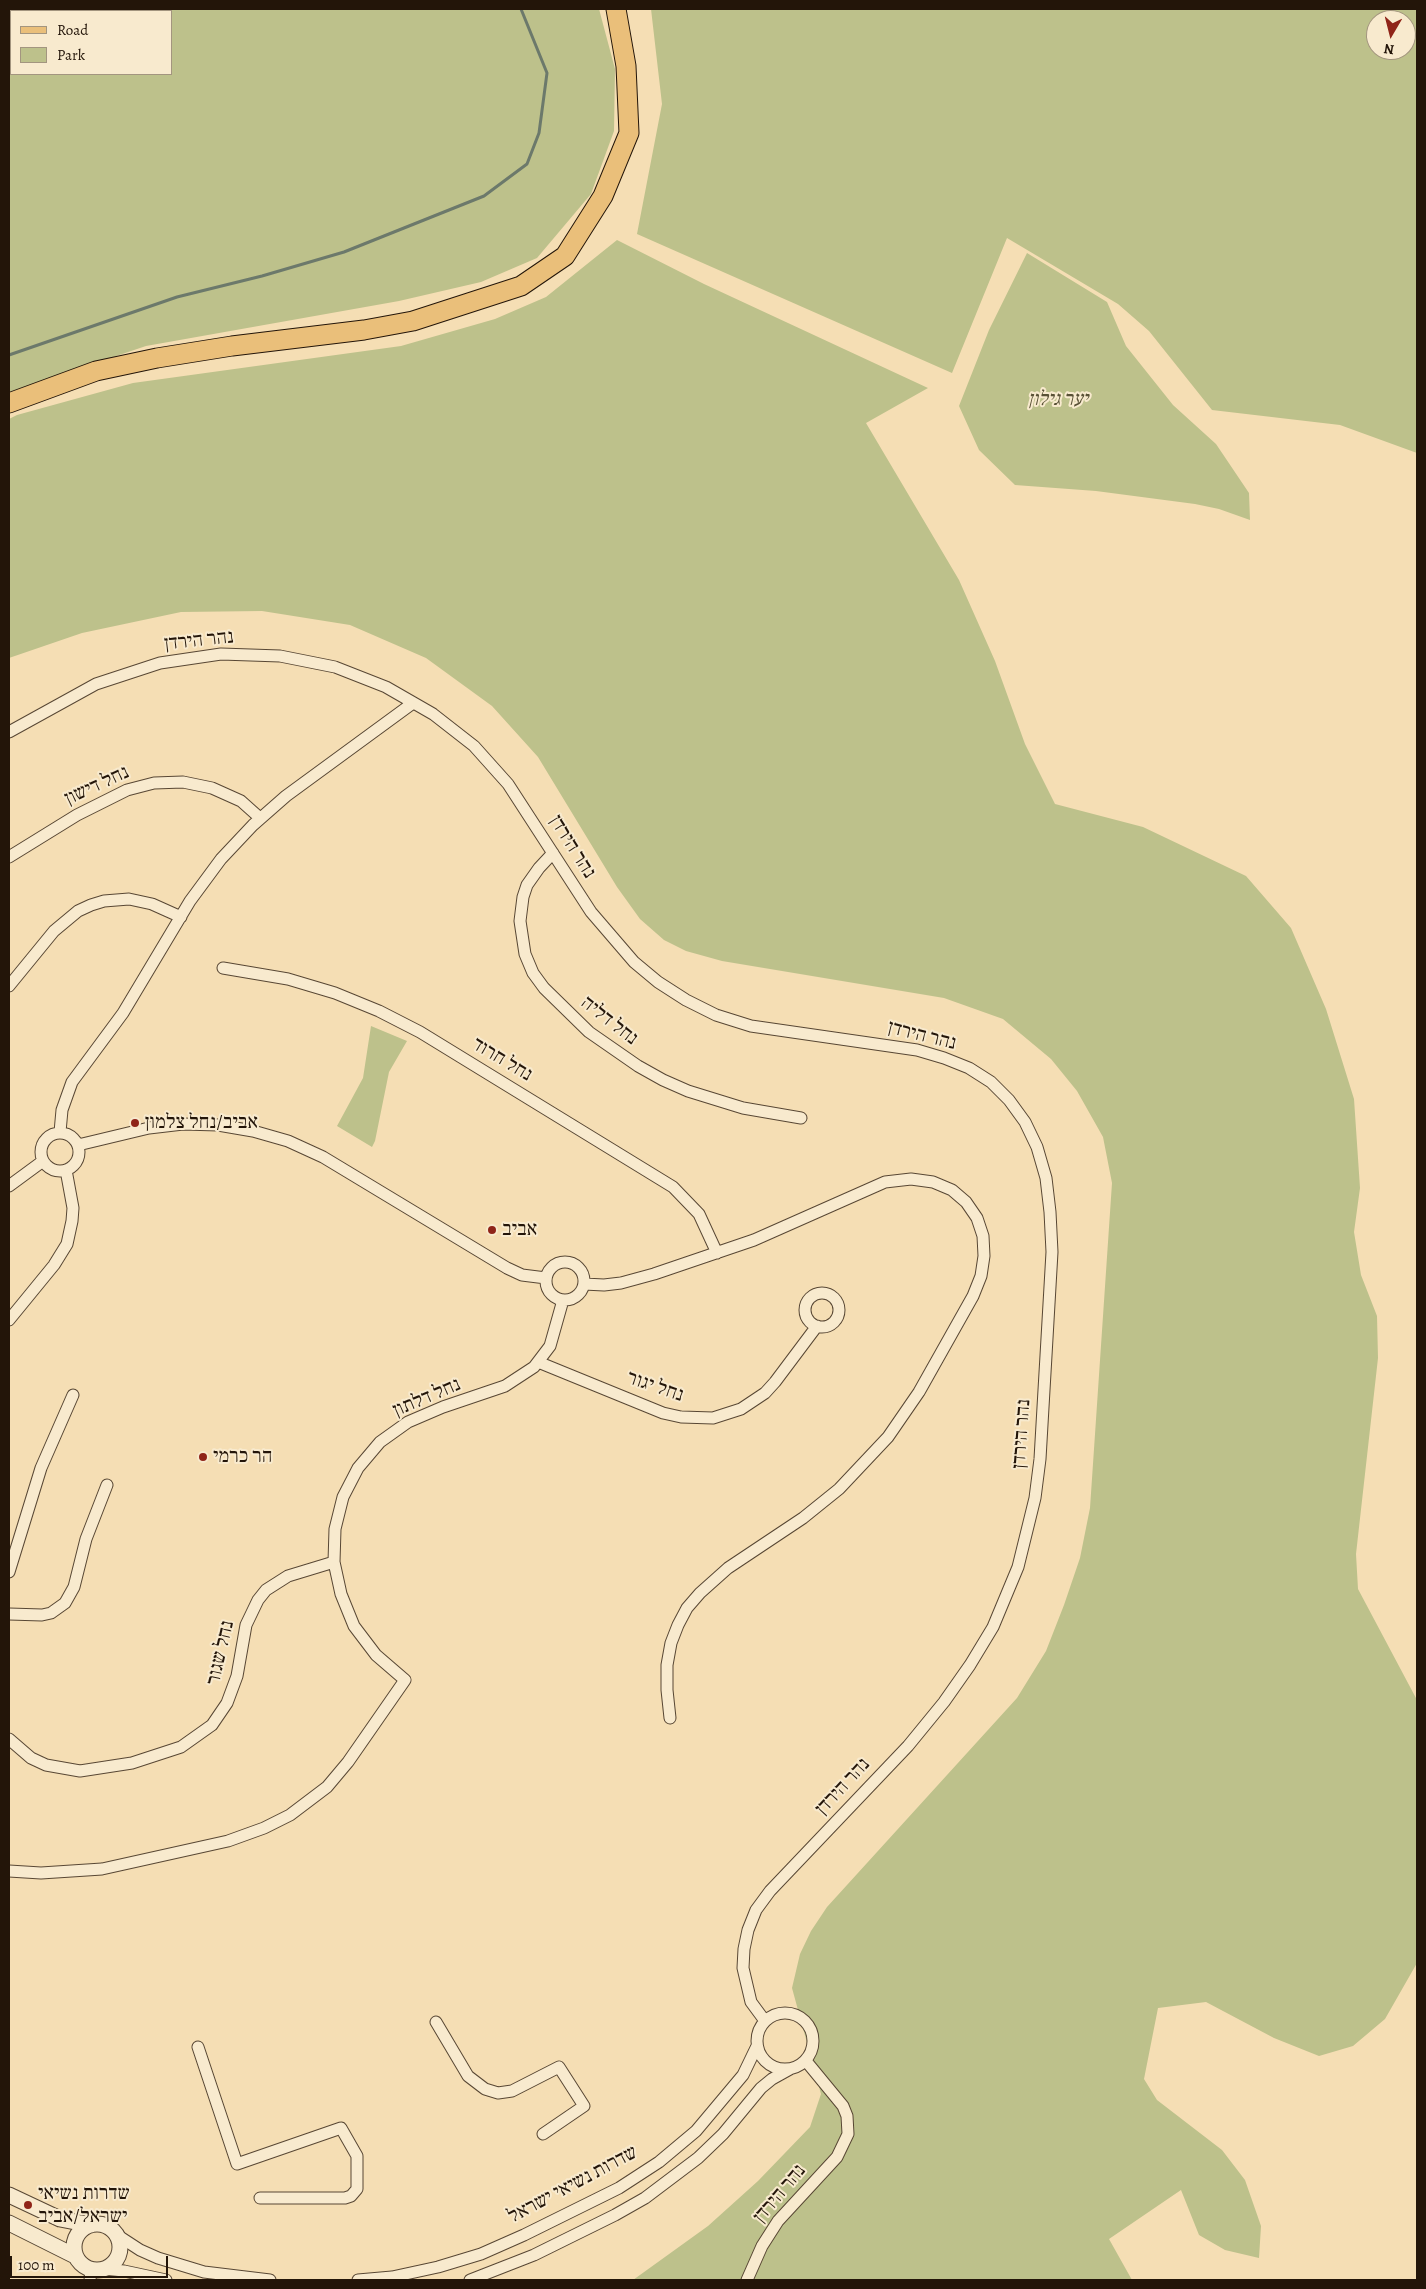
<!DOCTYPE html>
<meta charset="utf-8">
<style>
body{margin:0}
#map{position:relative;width:1426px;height:2289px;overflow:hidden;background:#f5deb4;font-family:Alegreya,serif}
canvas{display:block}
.frame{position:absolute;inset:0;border:10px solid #231509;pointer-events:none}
.legend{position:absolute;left:10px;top:10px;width:162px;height:65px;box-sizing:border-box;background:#f8eace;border:1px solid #a3957f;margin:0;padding:6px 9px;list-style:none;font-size:15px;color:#231509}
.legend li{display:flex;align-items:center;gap:10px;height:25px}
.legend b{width:25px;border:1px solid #a3957f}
.north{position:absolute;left:1366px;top:10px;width:50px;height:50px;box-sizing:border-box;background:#f8eace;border:1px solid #a3957f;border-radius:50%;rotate:188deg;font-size:14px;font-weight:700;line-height:20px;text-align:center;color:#231509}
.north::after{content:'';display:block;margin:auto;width:18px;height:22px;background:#8f2418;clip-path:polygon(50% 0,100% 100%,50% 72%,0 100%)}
.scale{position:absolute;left:10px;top:2256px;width:158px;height:22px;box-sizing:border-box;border:2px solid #231509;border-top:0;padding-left:6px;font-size:15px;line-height:18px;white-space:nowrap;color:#231509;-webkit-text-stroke:4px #f8eace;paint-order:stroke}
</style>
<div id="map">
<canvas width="1426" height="2289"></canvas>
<div class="frame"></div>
<ul class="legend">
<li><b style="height:6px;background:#eabf7a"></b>Road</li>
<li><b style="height:14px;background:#bdc18b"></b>Park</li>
</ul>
<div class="north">N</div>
<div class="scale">100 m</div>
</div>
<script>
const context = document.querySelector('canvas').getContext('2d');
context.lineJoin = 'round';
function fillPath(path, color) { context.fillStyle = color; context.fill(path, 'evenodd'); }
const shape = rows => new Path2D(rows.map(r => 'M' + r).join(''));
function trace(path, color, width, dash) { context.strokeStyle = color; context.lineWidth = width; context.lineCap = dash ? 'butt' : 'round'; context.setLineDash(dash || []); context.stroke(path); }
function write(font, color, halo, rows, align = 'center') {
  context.font = font + ' Alegreya,"Frank Ruhl Libre",serif'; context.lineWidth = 4; context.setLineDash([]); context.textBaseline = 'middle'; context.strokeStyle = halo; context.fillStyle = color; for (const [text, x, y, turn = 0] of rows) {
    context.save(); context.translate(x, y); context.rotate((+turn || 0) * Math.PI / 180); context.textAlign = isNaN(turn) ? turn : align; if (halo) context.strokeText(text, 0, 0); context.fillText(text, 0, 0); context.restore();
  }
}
const green = shape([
 [9,9,599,9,615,69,614,131,591,194,537,258,481,282,399,301,146,346,9,392],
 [11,11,171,11,171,74,11,74],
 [651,9,1417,9,1417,453,1340,425,1212,410,1149,331,1118,304,1007,238,952,373,637,234,662,104],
 [1376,20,1406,20,1406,50,1376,50],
 [617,240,704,284,928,388,866,423,959,580,995,661,1025,744,1055,804,1143,827,1246,876,1291,928,1326,1009,1354,1099,1360,1188,1354,1232,1361,1275,1377,1316,1378,1358,1356,1554,1358,1589,1417,1700,1417,1963,1385,2019,1353,2046,1319,2056,1274,2038,1206,2002,1158,2008,1144,2079,1157,2100,1222,2150,1245,2180,1261,2226,1259,2258,1225,2250,1199,2235,1181,2190,1109,2239,1132,2280,633,2280,708,2226,758,2181,810,2127,821,2094,792,1988,800,1954,811,1931,827,1907,1017,1698,1046,1651,1064,1605,1080,1558,1090,1508,1112,1183,1103,1137,1077,1091,1051,1059,1003,1019,944,998,722,961,686,951,664,940,640,919,617,887,538,757,492,706,426,658,350,625,262,611,181,612,82,633,9,658,9,419,17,415,133,383,401,346,495,319,546,297],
 [1027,253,1107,302,1126,346,1173,405,1216,444,1249,493,1250,520,1219,509,1195,504,1096,491,1015,485,979,450,959,406,989,330],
 [371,1026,407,1041,389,1072,375,1141,372,1147,337,1126,363,1078]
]);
const stream = shape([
 [9,355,177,297,262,276,344,252,484,196,527,164,539,133,547,73,521,9]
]);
const minor = shape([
 [9,732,96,684,160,663,221,654,280,656,335,667,386,687,433,714,474,746,508,784,591,912,634,962,658,982,686,1000,716,1015,751,1026,917,1050,944,1058,969,1068,991,1082,1009,1100,1025,1122,1037,1147,1046,1178,1050,1212,1052,1252,1040,1459,1035,1498,1018,1567,993,1627,970,1665,944,1702,908,1746,770,1891,756,1910,748,1930,744,1949,743,1968,751,2002,765,2021],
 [553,853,539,868,527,885,523,897,520,921,525,954,533,973,544,988,589,1032,638,1066,663,1080,688,1091,743,1108,801,1118],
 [9,857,77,815,127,790,154,783,183,782,212,788,241,801,260,818],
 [223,968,288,979,335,993,379,1011,420,1032,673,1187,699,1214,717,1253],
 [9,986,54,931,78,911,91,905,104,901,129,899,152,904,181,917],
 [60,1132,62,1110,72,1082,123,1013,190,901,221,859,253,825,286,796,413,703],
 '41 1152a19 19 0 1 1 38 0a19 19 0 1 1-38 0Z',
 [78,1145,149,1128,183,1124,218,1125,253,1131,288,1141,323,1157,507,1268,522,1275,546,1278],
 [9,1186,43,1161],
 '546 1281a19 19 0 1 1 38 0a19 19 0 1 1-38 0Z',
 [584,1284,604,1285,621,1283,654,1274,754,1240,885,1182,911,1179,933,1182,952,1190,966,1202,977,1218,983,1236,984,1256,981,1276,973,1296,919,1392,888,1437,839,1489,803,1518,728,1568,700,1593,687,1608,678,1625,671,1643,667,1665,667,1690,670,1718],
 '805 1310a17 17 0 1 1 34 0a17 17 0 1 1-34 0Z',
 [9,1320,54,1265,67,1244,72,1221,73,1208,66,1170],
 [538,1362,663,1413,681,1417,713,1418,741,1409,765,1393,775,1382,817,1326],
 [9,1572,41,1468,73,1395],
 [9,1614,42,1615,51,1613,65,1603,74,1587,86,1539,107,1485],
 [9,1739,31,1758,46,1765,80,1771,132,1763,181,1747,212,1725,227,1703,237,1676,246,1625,258,1600,266,1590,288,1576,334,1562],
 [9,1871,41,1873,102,1869,228,1841,264,1828,290,1815,327,1787,348,1762,405,1680,376,1655,354,1626,341,1594,334,1562,335,1529,343,1497,358,1468,380,1442,408,1422,443,1407,505,1386,534,1367,550,1346,563,1300],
 '757 2041a28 28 0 1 1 56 0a28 28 0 1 1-56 0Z',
 [436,2022,468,2076,485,2089,498,2093,512,2091,559,2067,584,2106,543,2134],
 [198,2047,237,2164,341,2128,357,2156,357,2189,351,2196,345,2198,260,2198],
 [117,2235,140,2250,158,2258,204,2272,270,2280],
 [103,2269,124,2271,166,2280],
 [90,2280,91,2270],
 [358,2280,392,2277,438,2267,481,2254,524,2235,619,2188,659,2162,696,2131,743,2075,757,2046],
 [470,2280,534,2255,615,2215,645,2198,698,2158,723,2134,761,2088,772,2079,790,2069],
 [747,2280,762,2246,778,2221,837,2157,848,2134,847,2116,843,2106,806,2061]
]);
const tertiary = shape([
 [9,2195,60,2219,91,2225],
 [9,2223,75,2256],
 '74 2247a23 23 0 1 1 46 0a23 23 0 1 1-46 0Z'
]);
const primary = shape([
 [9,403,96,371,157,358,232,346,364,330,413,321,521,286,565,256,603,196,629,133,626,66,616,9]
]);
const markers = [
 [135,1123,5,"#8f2418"],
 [492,1230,5,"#8f2418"],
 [203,1457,5,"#8f2418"],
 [28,2205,5,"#8f2418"]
];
const parkNames = [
 ["יער גילון",1058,400]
];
const streetNames = [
 ["נהר הירדן",199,641,-6],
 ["נחל דישון",97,786,-25],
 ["נהר הירדן",572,847,58],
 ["נחל דליה",609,1021,38],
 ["נהר הירדן",922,1036,14],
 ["נחל חרוד",502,1060,31],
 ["נחל יגור",655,1387,19],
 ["נחל דלתון",427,1398,-23],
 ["נהר הירדן",1022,1434,-86],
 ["נחל שגור",221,1653,-77],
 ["נהר הירדן",843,1787,-47],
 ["שדרות נשיאי ישראל",573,2185,-28],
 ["נהר הירדן",780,2194,-50]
];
const poiNames = [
 ["אביב/נחל צלמון",145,1123],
 ["אביב",502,1230],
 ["הר כרמי",213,1457],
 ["שדרות נשיאי",38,2194],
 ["ישראל/אביב",38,2217]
];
fillPath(green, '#bdc18b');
trace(stream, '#6c796b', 3);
trace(minor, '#584734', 13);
trace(tertiary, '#584734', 17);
trace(primary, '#231509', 21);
trace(minor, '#f8eace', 11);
trace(tertiary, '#f8eace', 15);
trace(primary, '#eabf7a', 19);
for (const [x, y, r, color] of markers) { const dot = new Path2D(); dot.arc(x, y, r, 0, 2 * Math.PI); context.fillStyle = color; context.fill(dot); trace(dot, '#f8eace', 2); }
write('italic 20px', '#595136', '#f8eace', parkNames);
write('20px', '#231509', '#f8eace', streetNames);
write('20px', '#231509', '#f8eace', poiNames, 'left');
</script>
